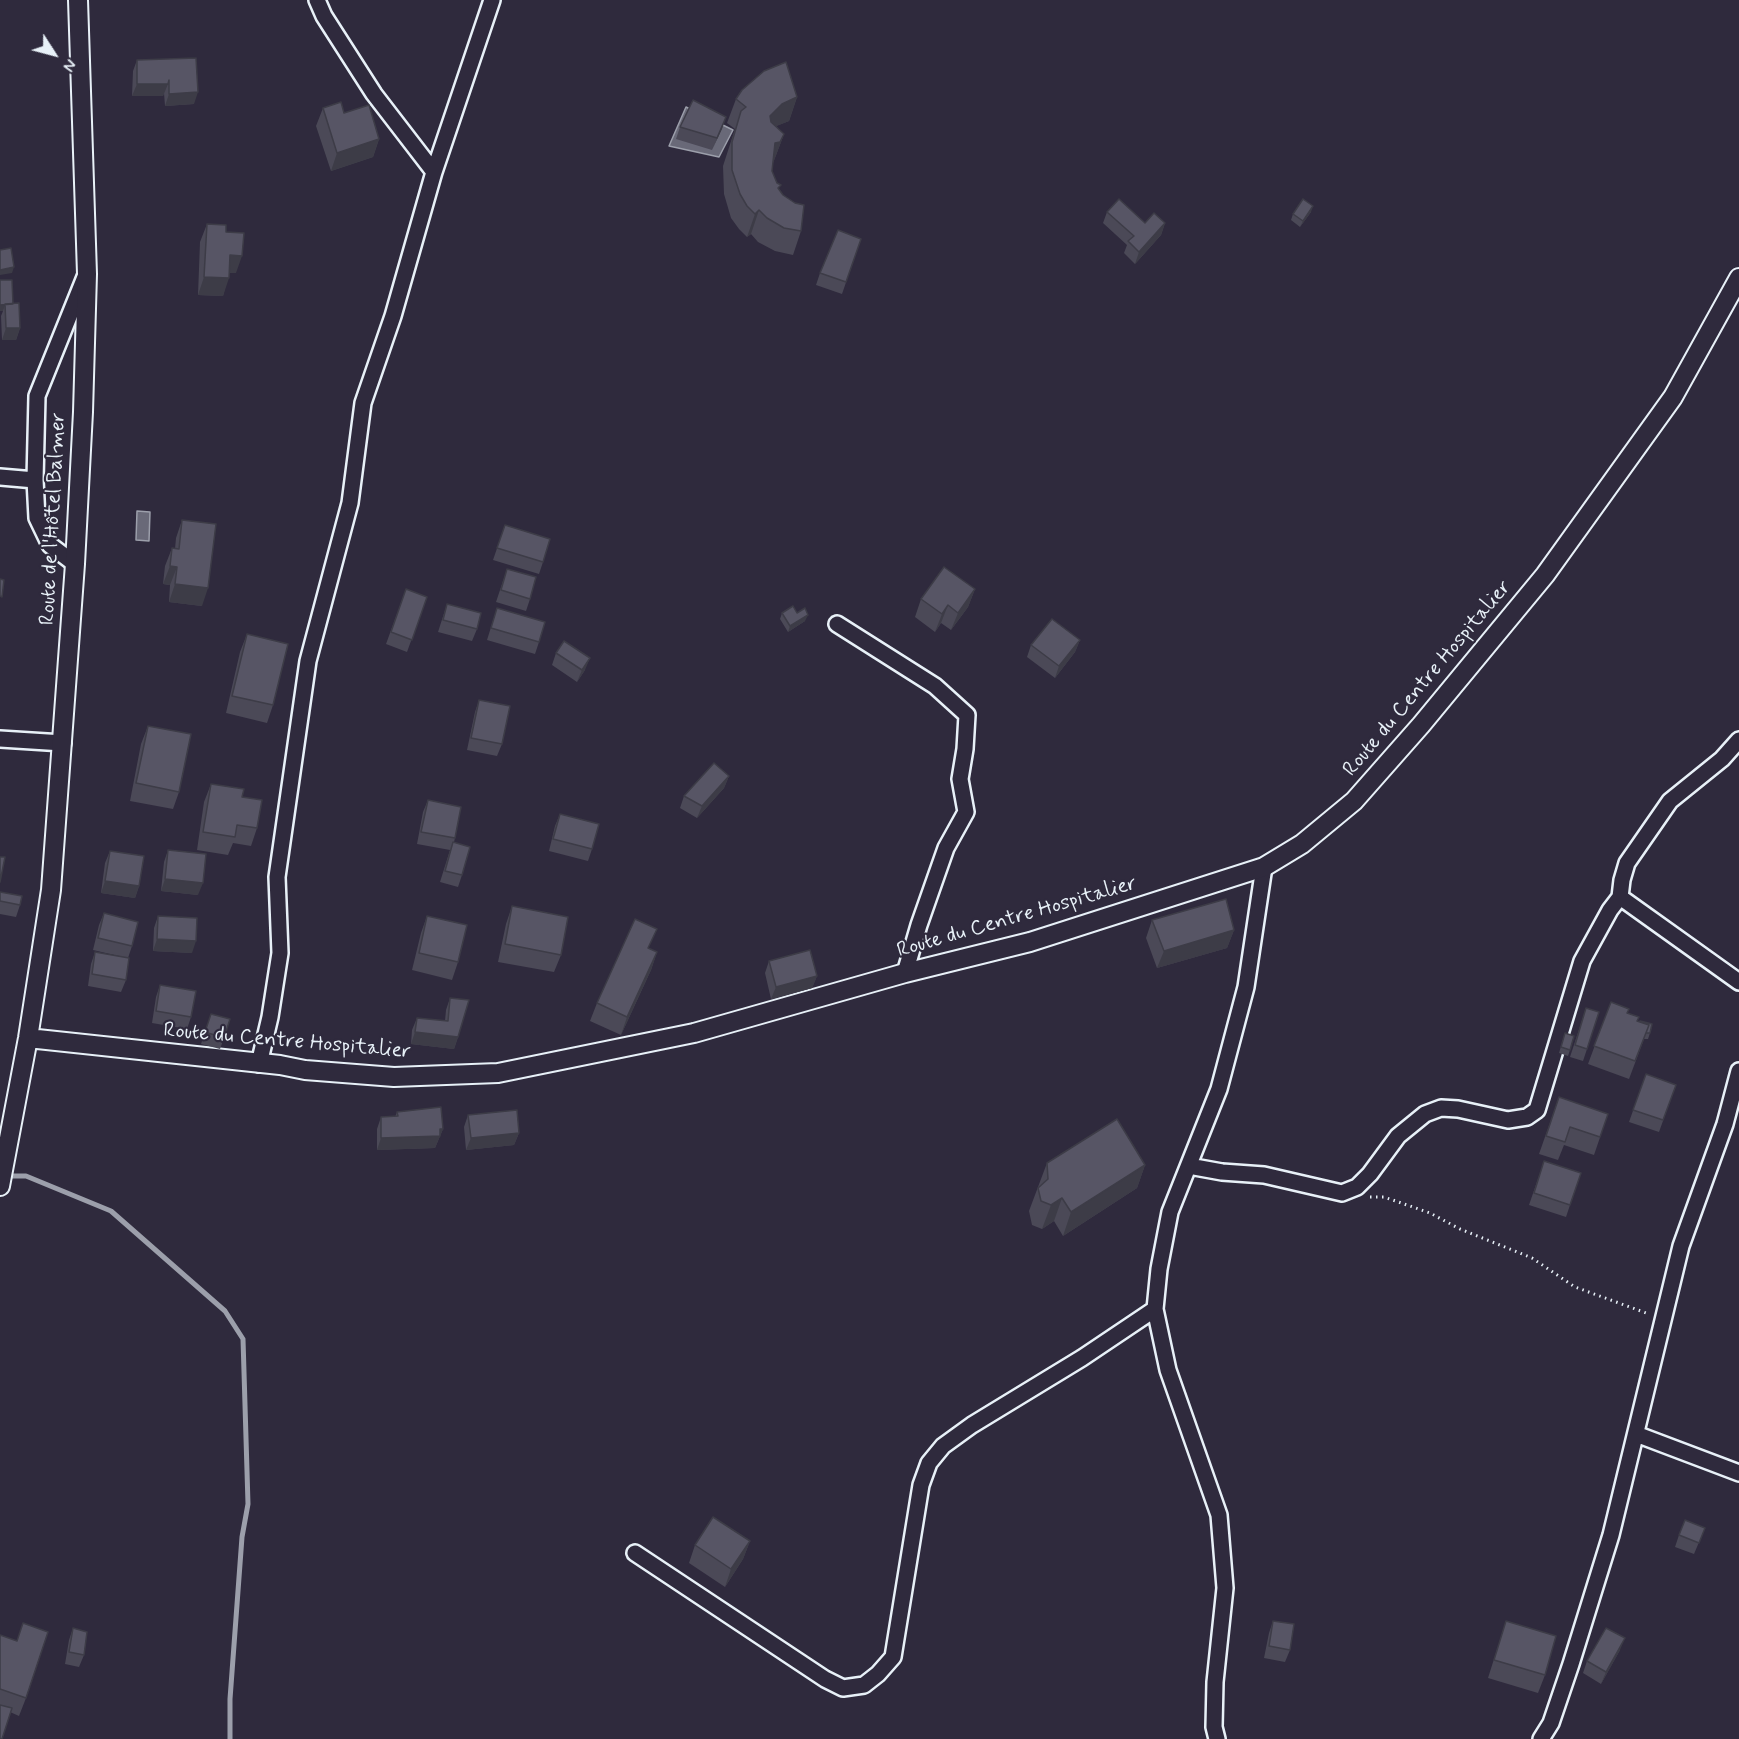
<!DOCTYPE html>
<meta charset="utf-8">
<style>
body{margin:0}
#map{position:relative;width:1739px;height:1739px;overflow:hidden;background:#2f2a3d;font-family:Mynerve,sans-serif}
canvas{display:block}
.north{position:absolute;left:24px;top:24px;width:60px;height:60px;-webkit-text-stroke:4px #2f2a3d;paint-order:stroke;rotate:126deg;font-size:16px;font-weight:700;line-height:24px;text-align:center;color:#e8f1f8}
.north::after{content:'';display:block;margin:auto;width:21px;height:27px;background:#e8f1f8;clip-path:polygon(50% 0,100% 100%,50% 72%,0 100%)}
</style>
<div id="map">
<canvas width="1739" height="1739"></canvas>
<div class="north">N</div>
</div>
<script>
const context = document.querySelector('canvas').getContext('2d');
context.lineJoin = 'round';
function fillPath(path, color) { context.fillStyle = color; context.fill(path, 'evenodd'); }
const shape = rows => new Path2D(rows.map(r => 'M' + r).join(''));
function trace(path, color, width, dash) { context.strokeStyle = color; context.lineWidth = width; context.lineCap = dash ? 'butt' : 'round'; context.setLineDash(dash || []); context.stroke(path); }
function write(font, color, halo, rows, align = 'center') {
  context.font = font + ' Mynerve,sans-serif'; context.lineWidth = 4.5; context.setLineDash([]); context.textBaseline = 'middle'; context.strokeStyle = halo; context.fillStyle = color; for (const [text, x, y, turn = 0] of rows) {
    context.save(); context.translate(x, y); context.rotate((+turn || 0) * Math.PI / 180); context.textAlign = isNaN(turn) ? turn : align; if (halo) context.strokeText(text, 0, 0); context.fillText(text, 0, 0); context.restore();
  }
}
const water = shape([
 [686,107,733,130,719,157,669,146,686,107],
 [137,511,150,512,149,541,136,540,137,511]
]);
const stream = shape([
 [4,1176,26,1176,111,1211,225,1311,243,1339,248,1504,242,1537,230,1699,230,1739]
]);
const path = shape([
 [1370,1197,1384,1197,1430,1213,1460,1229,1532,1258,1575,1287,1649,1314]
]);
const minor = shape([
 [317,0,324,16,374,94,434,172],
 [0,477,35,480],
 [75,564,50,545,37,518,35,480,37,396,85,277],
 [837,624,935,686,967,715,965,749,960,779,966,812,946,848,919,925,905,973],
 [0,739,63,743],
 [1620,897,1739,982],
 [259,1064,270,1017,280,953,277,877,308,661,350,503,363,403,393,316,434,172,492,0],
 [1189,1166,1222,1172,1264,1175,1342,1193,1357,1187,1370,1174,1398,1136,1425,1114,1441,1108,1458,1109,1508,1120,1527,1117,1537,1110,1582,961,1610,910,1620,897,1622,880,1627,863,1670,801,1722,759,1739,740],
 [1636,1434,1739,1473],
 [635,1553,825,1679,843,1688,864,1685,878,1674,893,1657,921,1485,929,1463,943,1446,972,1425,1082,1358,1155,1309],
 [1217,1739,1214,1727,1215,1682,1225,1588,1219,1515,1168,1370,1155,1309,1159,1269,1170,1212,1219,1089,1246,987,1264,867],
 [1541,1739,1551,1723,1571,1664,1611,1535,1681,1246,1725,1124,1739,1071]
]);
const tertiary = shape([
 [28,1038,280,1065,305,1070,394,1077,498,1073,694,1033,905,973,1030,942,1264,867,1302,844,1354,801,1421,725,1545,575,1673,397,1739,278],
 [0,1186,28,1038,51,890,75,564,83,412,87,274,78,0]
]);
const wall = shape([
 [196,58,194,104,165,106,164,93,163,96,132,96,133,71,137,60],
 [797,97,789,121,776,126,784,134,773,163,772,171,779,189,801,231,793,255,775,251,758,242,751,234,747,237,739,229,731,218,724,194,723,166,735,129,727,123,736,99],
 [323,108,379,139,373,157,331,171,316,126],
 [726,117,712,150,676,139,680,127],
 [1107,212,1145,223,1165,223,1161,235,1135,264,1124,253,1127,245,1103,223],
 [1311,212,1300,227,1291,220,1293,214],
 [207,224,226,232,236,273,229,273,223,296,198,295,200,242],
 [861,239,842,294,816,285,820,273],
 [0,280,13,304,20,328,16,340,2,340,1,316,3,311],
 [182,520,202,606,169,602,170,585,163,584,165,566,172,548,175,549,176,538],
 [505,525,543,562,539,574,493,560],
 [507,569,530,599,526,611,496,602],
 [406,589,427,597,407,652,386,644],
 [975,589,968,607,951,630,941,623,935,632,915,617,921,599],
 [447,604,477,629,472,641,438,632],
 [497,608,539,642,535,654,487,640],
 [782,613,797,613,805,621,788,632,780,619],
 [247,634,273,705,267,723,226,713,240,652],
 [1080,640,1075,652,1055,678,1027,657,1031,645],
 [556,653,585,670,577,682,552,665],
 [479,700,502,744,497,756,467,750,475,712],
 [148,726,179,792,173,809,130,801,141,744],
 [729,776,724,788,697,818,680,808,684,796],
 [211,784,242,797,257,828,251,846,233,843,228,855,197,850,204,802],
 [428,800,455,838,454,842,462,875,458,887,440,882,450,850,417,844,423,812],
 [560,814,592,849,588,861,549,851,555,826],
 [168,850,198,895,161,891,164,862],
 [110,851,139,886,135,898,101,893,105,863],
 [0,892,20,905,16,917,0,914],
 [512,906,561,955,554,972,498,962,506,924],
 [104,913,132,946,128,958,126,980,121,992,88,986,91,964,95,952,123,957,93,950,99,925],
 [158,916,192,953,153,951,154,928],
 [427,916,458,962,452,980,412,970,421,933],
 [1152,920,1234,930,1227,948,1157,968,1146,938],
 [650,949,657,952,651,970,621,1035,590,1021,597,1003],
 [769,961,817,976,812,988,771,999,765,973],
 [160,985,191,1017,187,1029,152,1023,156,997],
 [450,998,458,1037,454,1049,411,1044,412,1030,417,1018,445,1021,446,1010],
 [1611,1002,1637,1021,1650,1033,1648,1039,1644,1039,1629,1079,1588,1064],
 [1586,1008,1587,1049,1583,1061,1570,1057],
 [211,1014,224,1038,220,1049,201,1044],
 [1565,1033,1570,1050,1568,1056,1559,1053],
 [1646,1074,1676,1085,1659,1132,1629,1122],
 [1559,1097,1608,1114,1594,1155,1564,1145,1558,1160,1539,1154],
 [397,1112,443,1129,435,1148,377,1150,377,1129,381,1117,395,1117],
 [468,1115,519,1133,514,1145,466,1150,464,1127],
 [1047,1163,1145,1165,1137,1188,1063,1236,1054,1221,1042,1229,1032,1225,1029,1211],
 [1540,1173,1570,1205,1566,1217,1529,1205],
 [1705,1528,1694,1554,1675,1547,1679,1535],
 [750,1541,743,1559,725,1587,689,1563,695,1545],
 [1273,1621,1290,1650,1285,1662,1264,1658,1269,1633],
 [1506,1621,1545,1675,1538,1693,1488,1678],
 [23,1623,26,1698,19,1716,10,1712,0,1739,0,1635,17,1641],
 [73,1628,84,1655,79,1667,65,1664,69,1640],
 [1620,1650,1601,1684,1583,1673,1587,1661]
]);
const shadedWall = shape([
 [137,84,168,84,163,96,132,96],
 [198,92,194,104,165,106,169,94],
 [797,97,789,121,774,127,762,140,770,116,782,104],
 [726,117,722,129,712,150,717,138],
 [784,134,775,158,771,166,775,143],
 [379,139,373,157,331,171,337,153],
 [1313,206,1311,212,1300,227,1303,221],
 [759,210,751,234,747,237,755,214],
 [1165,223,1161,235,1135,264,1139,252],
 [230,255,242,256,236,273,224,273],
 [14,267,12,273,0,275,0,270],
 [204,277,229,278,223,296,198,295],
 [0,305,5,305,3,311,0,311],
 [6,328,20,328,16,340,2,340],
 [170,566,177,567,170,585,163,584],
 [175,584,208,588,202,606,169,602],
 [975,589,968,607,951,630,958,613],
 [948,605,941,623,935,632,942,614],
 [808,615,805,621,788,632,790,626],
 [1080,640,1075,652,1055,678,1059,666],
 [590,658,585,670,577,682,582,670],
 [729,776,724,788,697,818,702,806],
 [165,879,203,883,198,895,161,891],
 [105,881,139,886,135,898,101,893],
 [1234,930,1227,948,1157,968,1164,951],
 [157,939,196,941,192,953,153,951],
 [657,952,651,970,621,1035,627,1017],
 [817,976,812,988,771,999,776,987],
 [415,1032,458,1037,454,1049,411,1044],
 [443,1129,435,1148,377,1150,381,1138],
 [519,1133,514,1145,466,1150,471,1138],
 [1145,1165,1137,1188,1063,1236,1071,1212],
 [1062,1198,1054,1221,1042,1229,1051,1205],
 [750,1541,743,1559,725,1587,731,1569],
 [1625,1638,1620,1650,1601,1684,1606,1672]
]);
const building = shape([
 [196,58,198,92,169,94,169,80,168,84,137,84,137,60,196,58],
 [786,62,797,97,782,104,770,116,771,122,784,134,780,142,775,143,772,171,777,183,781,185,778,188,783,195,795,203,804,205,801,231,784,228,767,218,759,210,755,214,747,206,740,194,732,170,732,142,741,111,746,107,736,99,742,90,764,71,786,62],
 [693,100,726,117,717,138,680,127,693,100],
 [341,102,344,113,369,105,379,139,337,153,323,108,341,102],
 [1119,199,1145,223,1154,213,1165,223,1139,252,1128,241,1134,236,1107,212,1119,199],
 [1303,199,1313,206,1303,221,1293,214,1303,199],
 [207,224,226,225,226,232,244,233,242,256,230,255,229,278,204,277,207,224],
 [838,230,861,239,846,282,820,273,838,230],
 [11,248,14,267,0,270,0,250,11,248],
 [0,280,12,280,13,304,0,305,0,280],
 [19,303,20,328,6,328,5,304,19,303],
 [182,520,216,524,208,588,175,584,177,567,170,566,172,548,179,549,182,520],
 [505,525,550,539,543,562,497,548,505,525],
 [944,567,975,589,958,613,948,605,942,614,921,599,944,567],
 [507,569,536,577,530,599,501,590,507,569],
 [0,579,4,580,2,597,0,596,0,579],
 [406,589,427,597,412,640,391,632,406,589],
 [447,604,481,613,477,629,443,620,447,604],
 [793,606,797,613,805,608,808,615,790,626,782,613,793,606],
 [497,608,545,622,539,642,491,628,497,608],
 [1052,619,1080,640,1059,666,1031,645,1052,619],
 [247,634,288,644,273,705,232,696,247,634],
 [564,641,590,658,582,670,556,653,564,641],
 [479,700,510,706,502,744,471,738,479,700],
 [148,726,191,734,179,792,136,783,148,726],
 [714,763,729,776,702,806,684,796,714,763],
 [211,784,244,789,242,797,262,800,257,828,237,825,235,837,203,832,211,784],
 [428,800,461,807,455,838,421,832,428,800],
 [560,814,599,824,592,849,553,839,560,814],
 [453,842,470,847,462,875,445,871,453,842],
 [168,850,206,854,203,883,165,879,168,850],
 [110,851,144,856,139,886,105,881,110,851],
 [0,857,5,857,0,882,0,857],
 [0,892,22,896,20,905,0,901,0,892],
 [1226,899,1234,930,1164,951,1152,920,1226,899],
 [512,906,568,917,561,955,505,944,512,906],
 [104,913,138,922,132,946,98,938,104,913],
 [158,916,197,918,196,941,157,939,158,916],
 [427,916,467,925,458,962,419,953,427,916],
 [635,919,657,929,648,948,657,952,627,1017,597,1003,635,919],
 [810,950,817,976,776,987,769,961,810,950],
 [95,952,129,958,126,980,92,974,95,952],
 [160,985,196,991,191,1017,156,1011,160,985],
 [450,998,469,1000,458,1037,415,1032,417,1018,448,1021,450,998],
 [1611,1002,1629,1009,1627,1013,1639,1017,1637,1021,1649,1025,1635,1061,1594,1046,1611,1002],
 [1586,1008,1599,1012,1587,1049,1575,1045,1586,1008],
 [211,1014,230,1019,224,1038,205,1032,211,1014],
 [1640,1021,1652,1024,1650,1033,1646,1033,1649,1025,1640,1022,1640,1021],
 [1565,1033,1574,1036,1570,1050,1561,1047,1565,1033],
 [1646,1074,1676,1085,1663,1120,1633,1110,1646,1074],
 [1559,1097,1608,1114,1600,1137,1570,1127,1565,1142,1546,1136,1559,1097],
 [441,1107,443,1129,440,1129,440,1136,381,1138,381,1117,398,1116,397,1112,441,1107],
 [517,1110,519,1133,471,1138,468,1115,517,1110],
 [1117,1119,1145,1165,1071,1212,1062,1198,1051,1205,1041,1201,1038,1188,1048,1179,1047,1163,1117,1119],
 [1544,1161,1581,1173,1570,1205,1534,1193,1544,1161],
 [713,1517,750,1541,731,1569,695,1545,713,1517],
 [1685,1520,1705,1528,1699,1543,1679,1535,1685,1520],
 [1273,1621,1294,1624,1290,1650,1269,1646,1273,1621],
 [1506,1621,1556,1636,1545,1675,1494,1660,1506,1621],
 [23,1623,48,1632,26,1698,0,1689,0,1635,17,1641,23,1623],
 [73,1628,87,1632,84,1655,69,1652,73,1628],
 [1606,1628,1625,1638,1606,1672,1587,1661,1606,1628],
 [0,1705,12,1708,2,1739,0,1739,0,1705]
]);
const streetNames = [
 ["Route de l'Hôtel Balmer",54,519,-87],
 ["Route du Centre Hospitalier",1428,679,-50],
 ["Route du Centre Hospitalier",1017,918,-16],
 ["Route du Centre Hospitalier",287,1042,5]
];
fillPath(water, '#696978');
trace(water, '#9c9fab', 1.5);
trace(stream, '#9c9fab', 5);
trace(minor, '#e8f1f8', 20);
trace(tertiary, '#e8f1f8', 22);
trace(path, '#e8f1f8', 3, [1.5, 4.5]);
trace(minor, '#2f2a3d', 15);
trace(tertiary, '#2f2a3d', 18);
fillPath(wall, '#4b4957');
fillPath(shadedWall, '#3d3c47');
fillPath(building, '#575565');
trace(building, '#3d3c47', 1.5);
write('21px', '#e8f1f8', '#2f2a3d', streetNames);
</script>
